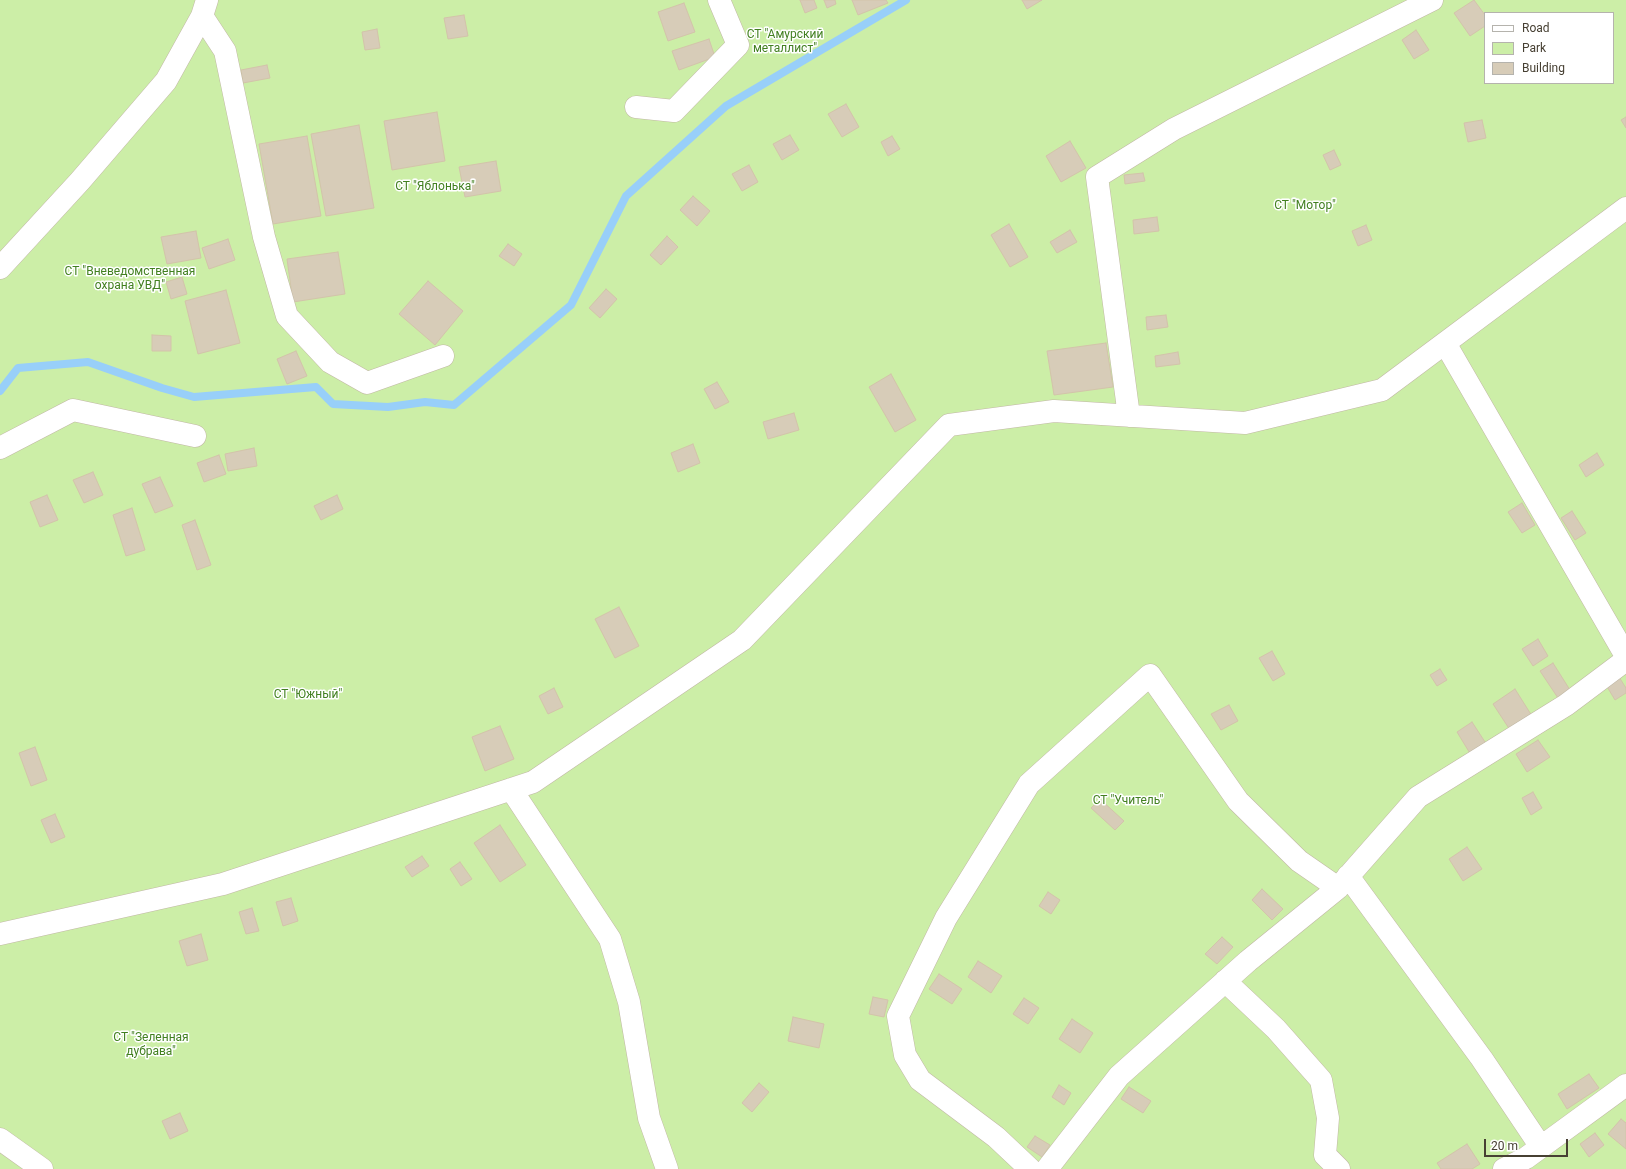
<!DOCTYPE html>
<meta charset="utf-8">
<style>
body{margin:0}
#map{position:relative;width:1626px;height:1169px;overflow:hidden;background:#f4f0e4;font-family:Roboto,sans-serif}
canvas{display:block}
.legend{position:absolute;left:1484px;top:12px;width:130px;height:72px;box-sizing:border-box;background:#fff;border:1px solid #b5b3ad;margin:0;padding:5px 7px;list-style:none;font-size:12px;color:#474033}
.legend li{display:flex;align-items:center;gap:8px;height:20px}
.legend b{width:20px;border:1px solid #b5b3ad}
.scale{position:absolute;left:1484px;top:1139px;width:84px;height:18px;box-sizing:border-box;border:2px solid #474033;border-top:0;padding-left:5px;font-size:12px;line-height:14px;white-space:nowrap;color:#474033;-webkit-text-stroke:3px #fff;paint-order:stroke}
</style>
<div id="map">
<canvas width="1626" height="1169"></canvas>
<ul class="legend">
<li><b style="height:5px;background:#fff"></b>Road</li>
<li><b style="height:11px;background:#cceea7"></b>Park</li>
<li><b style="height:11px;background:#d7ccb8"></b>Building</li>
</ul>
<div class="scale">20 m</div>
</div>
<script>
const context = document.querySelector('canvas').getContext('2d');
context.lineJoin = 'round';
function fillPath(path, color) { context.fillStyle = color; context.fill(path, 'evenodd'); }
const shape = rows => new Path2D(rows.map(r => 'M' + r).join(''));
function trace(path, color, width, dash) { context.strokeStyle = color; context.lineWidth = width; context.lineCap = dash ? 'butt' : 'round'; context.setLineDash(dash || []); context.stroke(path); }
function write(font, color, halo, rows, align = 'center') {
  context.font = font + ' Roboto,sans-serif'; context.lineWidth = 3; context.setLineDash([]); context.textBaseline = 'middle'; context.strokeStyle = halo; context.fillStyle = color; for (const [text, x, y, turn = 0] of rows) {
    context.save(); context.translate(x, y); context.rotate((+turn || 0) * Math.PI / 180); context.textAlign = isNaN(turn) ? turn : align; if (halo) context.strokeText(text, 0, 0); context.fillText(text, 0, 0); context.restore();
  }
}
const green = shape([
 [0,0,1626,0,1626,1169,0,1169],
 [1485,13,1613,13,1613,83,1485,83]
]);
const stream = shape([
 [0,391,18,368,88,362,162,388,194,397,316,387,333,404,388,407,425,402,454,405,571,305,626,196,726,106,906,0]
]);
const building = shape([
 [800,0,814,0,817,8,805,13,800,0],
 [824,0,835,0,836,4,827,8,824,0],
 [852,0,886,0,888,3,858,15,852,0],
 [1022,0,1042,0,1027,9,1022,0],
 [1474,0,1485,15,1485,26,1470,36,1454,13,1474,0],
 [684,3,695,32,668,41,658,12,684,3],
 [464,15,468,36,448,39,444,18,464,15],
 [377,29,380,48,365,50,362,32,377,29],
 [1416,30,1429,50,1414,59,1402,40,1416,30],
 [709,39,715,57,679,70,672,51,709,39],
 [267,65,270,78,243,83,241,70,267,65],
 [846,104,859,127,842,137,828,114,846,104],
 [437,112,445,161,392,170,384,121,437,112],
 [1626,117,1626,128,1621,120,1626,117],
 [1482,120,1486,138,1468,142,1464,123,1482,120],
 [359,125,374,208,326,216,311,134,359,125],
 [790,135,799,150,782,160,773,144,790,135],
 [307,136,321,216,273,224,259,144,307,136],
 [892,136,900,149,888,156,881,142,892,136],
 [1070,141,1086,168,1061,182,1046,156,1070,141],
 [1334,150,1341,165,1330,170,1323,155,1334,150],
 [496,161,501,191,465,197,459,167,496,161],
 [749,165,758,182,742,191,732,174,749,165],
 [1143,173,1145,181,1125,184,1124,175,1143,173],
 [693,196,710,211,697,226,680,210,693,196],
 [1157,217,1159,231,1134,234,1133,220,1157,217],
 [1009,224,1028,257,1010,267,991,235,1009,224],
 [1366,225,1372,240,1358,246,1352,231,1366,225],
 [1070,230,1077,242,1057,253,1050,242,1070,230],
 [196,231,201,258,167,264,161,237,196,231],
 [667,236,678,247,661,265,650,255,667,236],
 [228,239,235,260,209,269,202,248,228,239],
 [508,244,522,254,514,266,499,256,508,244],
 [338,252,345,294,293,302,287,259,338,252],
 [182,277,187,294,171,299,166,282,182,277],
 [428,281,463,311,435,345,399,314,428,281],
 [606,289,617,299,600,318,589,308,606,289],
 [226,290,240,343,198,354,185,301,226,290],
 [1166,315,1168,327,1147,330,1146,317,1166,315],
 [152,335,171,336,171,351,152,351,152,335],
 [1106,343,1113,387,1054,395,1047,351,1106,343],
 [296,351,307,376,287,384,277,359,296,351],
 [1178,352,1180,364,1156,367,1155,356,1178,352],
 [891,374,916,420,895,432,869,387,891,374],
 [717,382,729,402,715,409,704,389,717,382],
 [794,413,799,430,768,439,763,422,794,413],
 [693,444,700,463,678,472,671,453,693,444],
 [254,448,257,466,228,471,225,454,254,448],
 [1597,453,1604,465,1586,477,1579,465,1597,453],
 [219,455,226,474,204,482,197,463,219,455],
 [93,472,103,495,84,503,73,480,93,472],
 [160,477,173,506,155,513,142,484,160,477],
 [47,495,58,520,40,527,30,502,47,495],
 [337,495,343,509,321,520,314,506,337,495],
 [1522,503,1535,525,1522,533,1508,512,1522,503],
 [132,508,145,550,126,556,113,515,132,508],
 [1572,511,1586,533,1575,540,1561,518,1572,511],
 [195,520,211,565,197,570,182,525,195,520],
 [619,607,639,646,615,658,595,619,619,607],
 [1538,639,1548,656,1533,666,1522,649,1538,639],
 [1272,651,1285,674,1273,681,1259,658,1272,651],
 [1553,663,1570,690,1558,698,1540,671,1553,663],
 [1440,669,1447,680,1437,686,1430,675,1440,669],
 [1619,677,1626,688,1626,693,1615,700,1606,685,1619,677],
 [554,688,563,707,548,714,539,696,554,688],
 [1515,689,1532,716,1510,730,1493,704,1515,689],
 [1229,705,1238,721,1221,730,1211,714,1229,705],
 [1472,722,1487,745,1471,755,1457,732,1472,722],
 [500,726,514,759,485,771,472,737,500,726],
 [1538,740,1550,757,1527,772,1516,754,1538,740],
 [35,747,47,780,31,786,19,753,35,747],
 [1533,792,1542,808,1531,815,1522,798,1533,792],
 [1100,799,1124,821,1115,830,1091,808,1100,799],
 [55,814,65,837,51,843,41,820,55,814],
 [500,825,526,865,500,882,474,843,500,825],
 [1467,847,1482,869,1463,881,1449,859,1467,847],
 [422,856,429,866,412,877,405,867,422,856],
 [460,862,472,879,461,886,450,869,460,862],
 [1262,889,1283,909,1272,920,1252,900,1262,889],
 [1048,892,1060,900,1051,914,1039,906,1048,892],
 [291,898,298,921,283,926,276,902,291,898],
 [252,908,259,931,246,934,239,912,252,908],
 [201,934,208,960,187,966,179,941,201,934],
 [1222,937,1233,947,1217,964,1205,954,1222,937],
 [978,961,1002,976,991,993,968,977,978,961],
 [939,974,962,989,952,1004,929,989,939,974],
 [873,997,888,1000,884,1017,869,1014,873,997],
 [1024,998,1039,1008,1028,1024,1013,1014,1024,998],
 [793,1017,824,1024,819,1048,788,1041,793,1017],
 [1072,1019,1093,1033,1080,1053,1059,1039,1072,1019],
 [1589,1074,1599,1088,1567,1109,1558,1094,1589,1074],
 [759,1083,769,1092,752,1112,742,1103,759,1083],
 [1059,1085,1071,1093,1064,1105,1052,1097,1059,1085],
 [1129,1087,1151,1101,1143,1113,1121,1099,1129,1087],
 [180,1113,188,1131,170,1139,162,1121,180,1113],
 [1621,1119,1626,1123,1626,1149,1608,1134,1621,1119],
 [1595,1133,1604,1145,1589,1157,1580,1144,1595,1133],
 [1035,1136,1050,1145,1042,1157,1027,1147,1035,1136],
 [1467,1144,1480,1164,1472,1169,1441,1169,1437,1163,1467,1144]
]);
const minor = shape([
 [202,16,225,51,264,237,287,316,330,362,367,383,443,356],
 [636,107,674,111,738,45,719,0],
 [0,268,80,181,166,81,202,16,207,0],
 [1445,343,1626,656],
 [1129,416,1097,177,1174,129,1432,0],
 [0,448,73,410,195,436],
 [511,789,610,939,629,1002,649,1118,667,1169],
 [1348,876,1482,1059,1541,1147],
 [0,934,223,884,533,782,742,640,949,425,1054,411,1245,423,1382,390,1626,208],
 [1225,981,1276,1029,1321,1080,1328,1118,1325,1155,1339,1169],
 [0,1139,42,1169],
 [1030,1169,996,1137,920,1080,905,1055,898,1016,946,918,1029,784,1150,675,1238,801,1299,861,1338,888],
 [1047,1169,1119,1076,1248,961,1338,888,1418,797,1566,705,1626,660],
 [1504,1169,1526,1158,1626,1085]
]);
const parkNames = [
 ["СТ \"Амурский",785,35],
 ["металлист\"",785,49],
 ["СТ \"Яблонька\"",435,187],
 ["СТ \"Мотор\"",1305,206],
 ["СТ \"Вневедомственная",130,272],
 ["охрана УВД\"",130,286],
 ["СТ \"Южный\"",308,695],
 ["СТ \"Учитель\"",1128,801],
 ["СТ \"Зеленная",151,1038],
 ["дубрава\"",151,1052]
];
fillPath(green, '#cceea7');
trace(stream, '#98cff9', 8);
fillPath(building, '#d7ccb8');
trace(building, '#d3c4aa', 1);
trace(minor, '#c1b8a5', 23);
trace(minor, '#fff', 22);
write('12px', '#428020', '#fff', parkNames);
</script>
